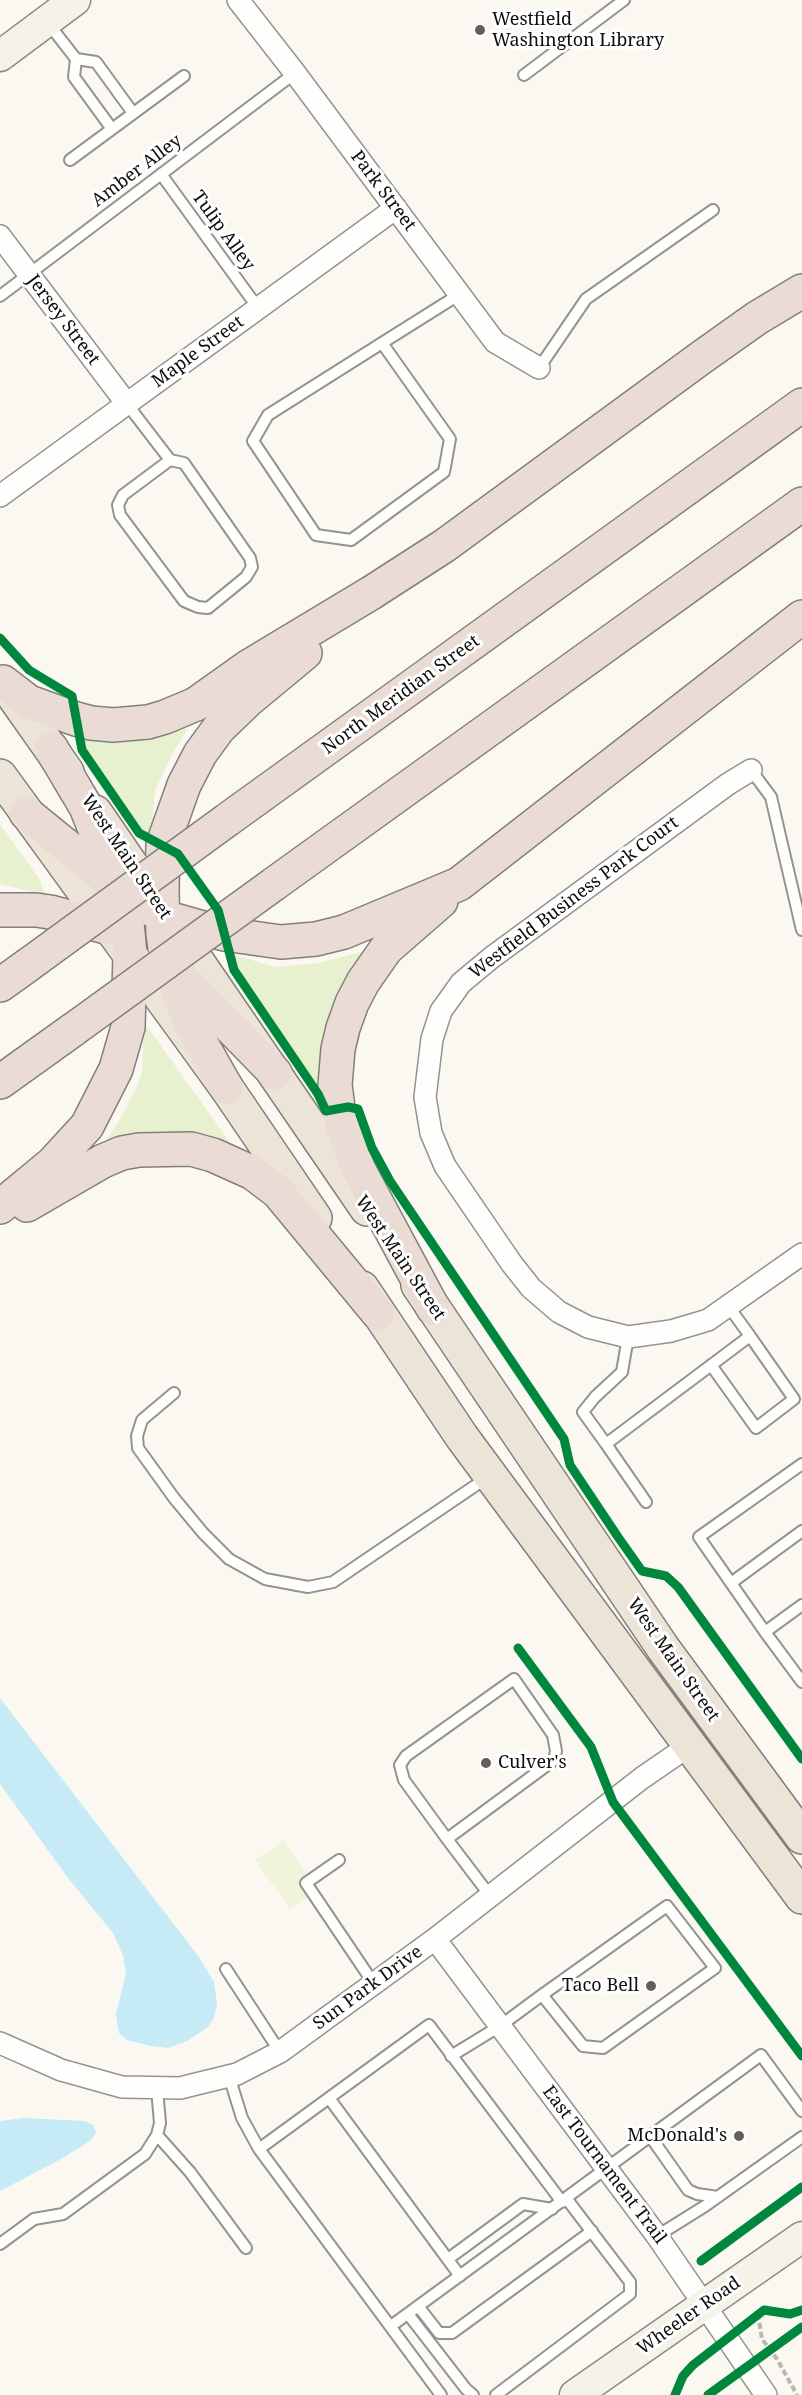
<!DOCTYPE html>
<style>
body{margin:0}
canvas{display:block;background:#fbf8f1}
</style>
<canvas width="802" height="2395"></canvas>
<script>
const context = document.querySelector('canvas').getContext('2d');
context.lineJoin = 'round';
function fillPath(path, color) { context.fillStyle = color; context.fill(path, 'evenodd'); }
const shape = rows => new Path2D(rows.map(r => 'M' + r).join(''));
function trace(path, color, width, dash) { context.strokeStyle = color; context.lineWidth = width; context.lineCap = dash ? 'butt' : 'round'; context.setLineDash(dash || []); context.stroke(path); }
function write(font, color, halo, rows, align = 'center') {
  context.font = font + ' "Noto Serif",serif'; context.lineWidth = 6; context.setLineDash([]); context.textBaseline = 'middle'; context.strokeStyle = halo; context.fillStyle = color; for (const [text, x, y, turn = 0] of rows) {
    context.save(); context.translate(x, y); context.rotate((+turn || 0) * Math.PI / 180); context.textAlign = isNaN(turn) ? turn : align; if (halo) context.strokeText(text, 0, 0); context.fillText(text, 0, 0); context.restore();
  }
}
const green = shape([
 [185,729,187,730,172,754,155,791,151,836,141,830,84,748,83,738,112,742,140,740],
 [0,824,40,880,45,895,0,884],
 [365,951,322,1093,236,967,232,954,275,967,319,963],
 [144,1027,149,1029,231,1144,231,1152,103,1145,121,1118,138,1084,142,1072]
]);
const pitch = shape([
 [284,1840,318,1890,290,1909,255,1860]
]);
const water = shape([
 [0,1698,199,1957,214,1982,217,2004,214,2018,207,2028,187,2041,168,2048,151,2046,127,2040,119,2033,116,2014,126,1974,123,1955,113,1933,68,1878,0,1784],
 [23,2118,85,2121,93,2125,96,2133,90,2141,61,2159,0,2191,0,2121]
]);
const path = shape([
 [758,2314,762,2339,777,2359,797,2395]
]);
const lane = shape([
 [48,23,76,59,74,77,112,129],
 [76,59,96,62,133,113],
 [524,75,624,0],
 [70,160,184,76],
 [161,174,258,308],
 [0,296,295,73],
 [382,343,450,439,444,472,351,540,316,535,253,441,268,415,382,343,460,294],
 [539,368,586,299,713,210],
 [127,404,170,460,184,463,250,558,252,567,246,577,208,608,198,607,184,601,120,515,118,505,123,495,170,460],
 [751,770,771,797,802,930],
 [628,1337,622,1372,595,1397,583,1412,606,1444,750,1336,729,1307],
 [711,1365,756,1428,794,1399,750,1336],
 [174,1393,142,1420,137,1436,138,1448,174,1498,203,1533,229,1559,265,1579,308,1587,333,1582,488,1477],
 [606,1444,646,1502],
 [802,1464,699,1537,765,1632,802,1605],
 [731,1583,802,1531],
 [765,1632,802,1682],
 [447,1839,554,1760,556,1751,553,1735,514,1679,406,1756,400,1765,404,1780,447,1839,491,1897],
 [339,1860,306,1883,374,1984],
 [226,1969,280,2052],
 [451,2056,500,2026,542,1995,667,1906,715,1968,603,2048,583,2046,542,1995],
 [229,2076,242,2118,259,2149,441,2395],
 [329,2098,460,2276],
 [157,2135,190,2172,246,2248],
 [650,2136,688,2190,697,2194,718,2197],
 [259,2149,429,2025,562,2202],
 [657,2236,705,2206,802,2137],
 [0,2244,34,2219,63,2214,145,2154,157,2135,160,2123,157,2089],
 [448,2259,523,2204,552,2209],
 [418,2306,439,2333,452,2333,592,2231],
 [408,2314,466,2389,473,2395],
 [391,2326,761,2055,802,2111],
 [496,2395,630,2294,630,2282,566,2198]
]);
const street = shape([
 [238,0,295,73,495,342,539,368],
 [0,236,127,404],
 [0,496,396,208],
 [751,770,728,784,491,958,461,983,441,1011,432,1039,425,1097,431,1133,445,1166,512,1264,531,1288,559,1312,588,1327,628,1337,671,1331,708,1320,802,1254],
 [435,1939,657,2236,766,2395],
 [0,2043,61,2070,122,2087,180,2088,237,2074,280,2052,435,1939,642,1778,690,1745]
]);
const secondary = shape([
 [0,56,75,0],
 [575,2395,802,2237]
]);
const primary = shape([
 [5,684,67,772],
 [0,776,226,1087,315,1218],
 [95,812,367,1209],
 [418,1285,663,1648,802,1837],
 [362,1288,462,1437,802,1897]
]);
const highway = shape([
 [3,682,29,702,76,719,91,723,113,725,148,722,165,717,196,704,248,667,371,593,444,546,702,357,757,318,802,291],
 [26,813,133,900,168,918,224,934,281,942,316,939,344,932,459,884,802,617],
 [227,820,802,405],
 [274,884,802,504],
 [0,910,36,910,50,912,110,928],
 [178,974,275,1073],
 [0,985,28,965],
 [0,1082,74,1029],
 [226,1087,191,1025,167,964,163,933,162,890,163,844,184,785,200,754,219,728,247,701,305,653],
 [27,1205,103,1161,122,1153,139,1150,191,1149,213,1155,253,1173,278,1192,378,1313],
 [0,1207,53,1163,87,1126,116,1069,128,1027,130,954,127,923,118,888,86,807,51,748],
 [433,1308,359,1170,343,1129,338,1108,335,1085,338,1049,343,1028,352,1003,363,982,386,949,441,901]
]);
const highwayBridge = shape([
 [28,965,227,820],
 [74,1029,274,884]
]);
const cycleway = shape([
 [0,638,29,670,72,696,82,750,139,833,178,854,218,910,234,970,318,1094,326,1111,348,1107,358,1109,372,1148,390,1181,564,1439,570,1465,618,1537,642,1571,666,1576,678,1587,802,1759],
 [518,1648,591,1747,613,1802,802,2056],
 [701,2261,802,2187],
 [675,2395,683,2376,693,2365,764,2310,790,2314,802,2310],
 [708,2395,802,2327]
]);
const markers = [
 [480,30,6,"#605f5d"],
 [486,1763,6,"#605f5d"],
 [651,1986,6,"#605f5d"],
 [739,2136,6,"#605f5d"]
];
const poiNames = [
 ["Westfield",492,20],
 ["Washington Library",492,41],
 ["Culver's",498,1763],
 ["Taco Bell",639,1986,"right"],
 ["McDonald's",727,2136,"right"]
];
const streetNames = [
 ["Amber Alley",137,171,-37],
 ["Park Street",383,191,53],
 ["Tulip Alley",223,231,54],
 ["Jersey Street",63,320,53],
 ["Maple Street",198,352,-36],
 ["North Meridian Street",401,695,-36],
 ["West Main Street",126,857,56],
 ["Westfield Business Park Court",574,898,-37],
 ["West Main Street",400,1258,56],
 ["West Main Street",673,1660,55],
 ["Sun Park Drive",368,1988,-36],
 ["East Tournament Trail",604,2165,53],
 ["Wheeler Road",689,2316,-35]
];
fillPath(green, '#e7f1d0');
fillPath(pitch, '#f1f4da');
fillPath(water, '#c6ebf6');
trace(lane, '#949390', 14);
trace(street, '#949390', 24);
trace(secondary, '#8b8986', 33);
trace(primary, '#81807d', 36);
trace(highway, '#81807d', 36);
trace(path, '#b8b7b6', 4, [6, 3]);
trace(lane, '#fefefd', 10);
trace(street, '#fefefd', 21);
trace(secondary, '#f5f2e8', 30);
trace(primary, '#ede4d8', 33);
trace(highway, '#eadcd4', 33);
trace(highwayBridge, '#81807d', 36, []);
trace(highwayBridge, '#eadcd4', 33);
trace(cycleway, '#00873e', 9);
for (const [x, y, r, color] of markers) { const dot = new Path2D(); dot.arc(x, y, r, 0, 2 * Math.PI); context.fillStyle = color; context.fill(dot); trace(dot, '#fff', 2); }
write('18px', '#0d0d0d', '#fff', poiNames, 'left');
write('18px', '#0d0d0d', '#fff', streetNames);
</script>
